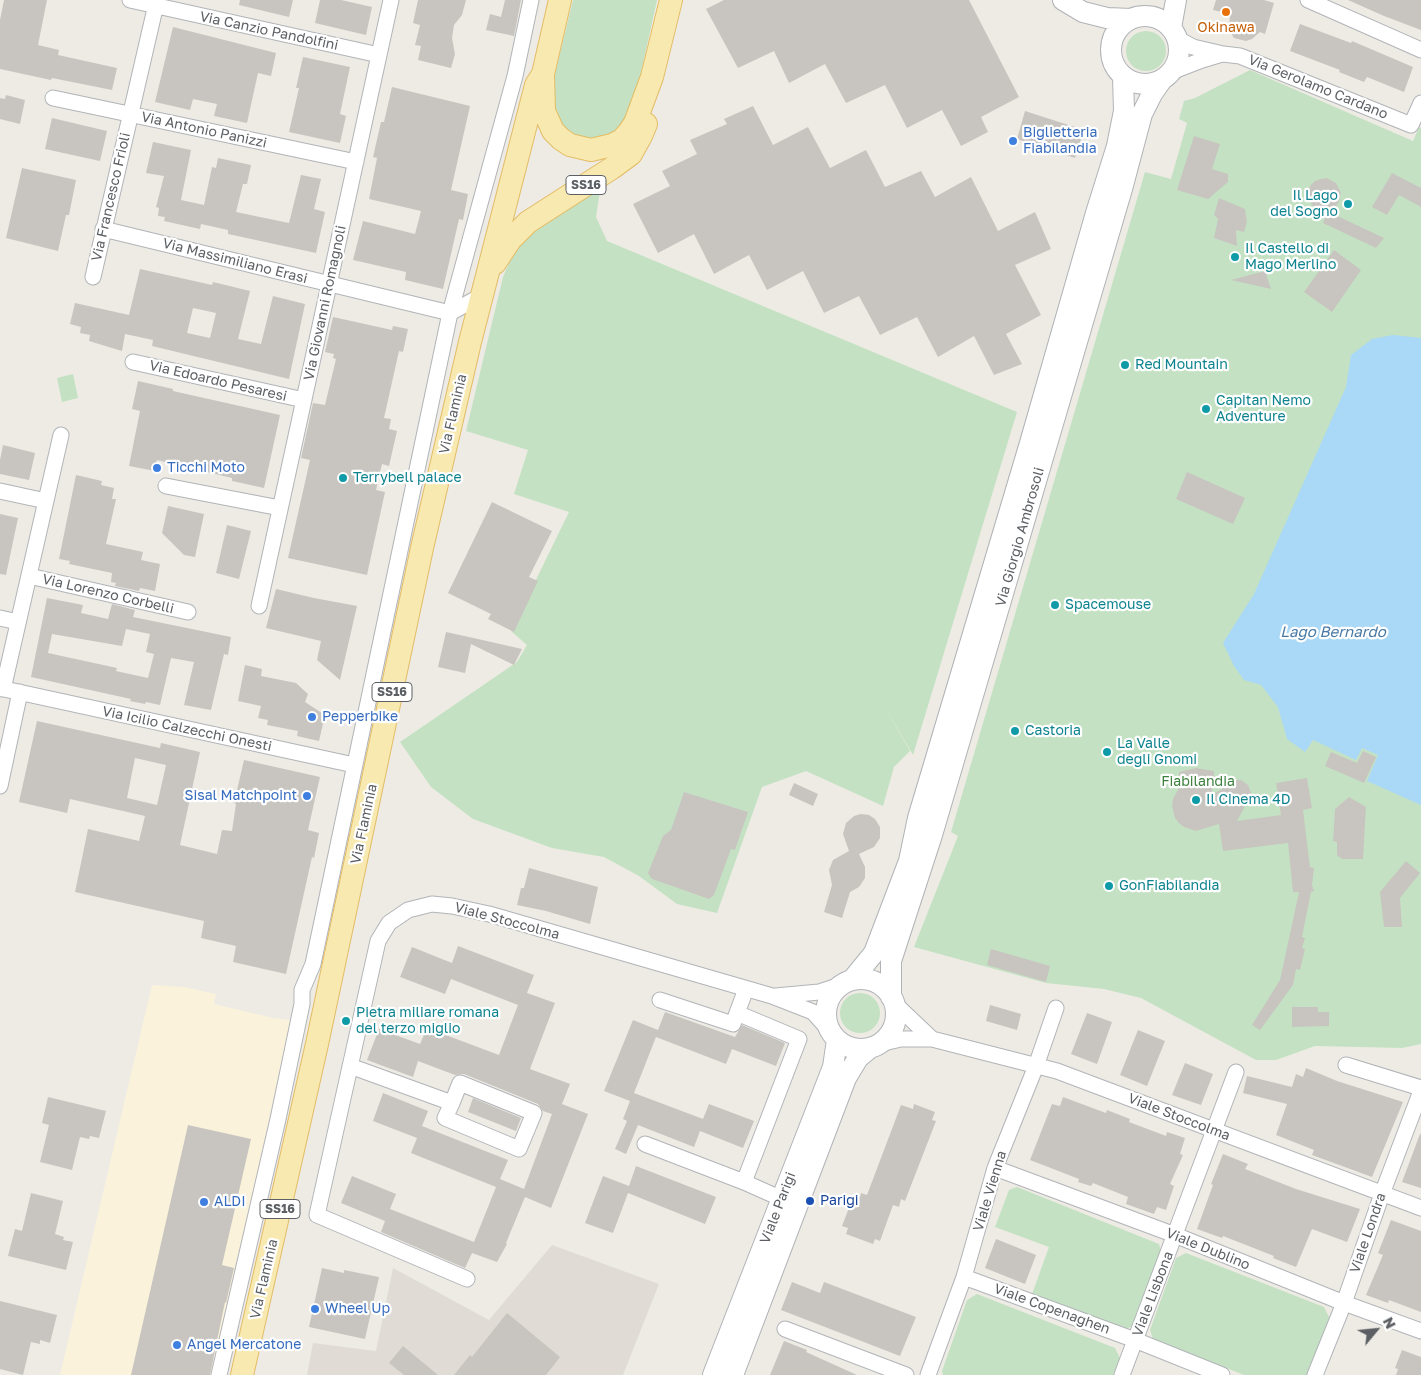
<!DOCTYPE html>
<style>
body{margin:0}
#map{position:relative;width:1421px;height:1375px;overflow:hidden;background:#edebe4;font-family:"Golos Text",sans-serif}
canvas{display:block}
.north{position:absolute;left:1351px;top:1305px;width:50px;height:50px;-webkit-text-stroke:4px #fff;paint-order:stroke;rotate:62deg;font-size:14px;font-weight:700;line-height:20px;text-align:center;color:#5c5f63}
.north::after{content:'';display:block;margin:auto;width:18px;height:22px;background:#5c5f63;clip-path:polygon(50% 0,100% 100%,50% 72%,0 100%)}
</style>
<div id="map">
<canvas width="1421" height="1375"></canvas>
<div class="north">N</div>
</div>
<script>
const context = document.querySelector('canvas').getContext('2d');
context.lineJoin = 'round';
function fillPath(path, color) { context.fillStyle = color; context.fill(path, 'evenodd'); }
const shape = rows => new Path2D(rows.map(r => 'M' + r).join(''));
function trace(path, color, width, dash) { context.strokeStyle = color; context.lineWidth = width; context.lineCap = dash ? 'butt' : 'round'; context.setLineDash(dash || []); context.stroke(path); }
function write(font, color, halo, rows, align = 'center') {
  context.font = font + ' "Golos Text",sans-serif'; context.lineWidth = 4.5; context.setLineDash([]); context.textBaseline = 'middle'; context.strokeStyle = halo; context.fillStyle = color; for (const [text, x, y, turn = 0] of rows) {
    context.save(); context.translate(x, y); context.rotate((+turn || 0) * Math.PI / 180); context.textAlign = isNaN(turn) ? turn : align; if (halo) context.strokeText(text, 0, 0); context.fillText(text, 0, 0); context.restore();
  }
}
const commercial = shape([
 [152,985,184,987,216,994,214,1004,273,1018,291,1020,215,1375,60,1375]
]);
const education = shape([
 [552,1245,659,1284,623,1375,307,1375,313,1343,376,1351,393,1268,489,1320]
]);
const green = shape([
 [573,0,657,0,633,109,621,129,601,140,576,138,556,118,551,90],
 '1126 51a20 20 0 1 1 40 0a20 20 0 1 1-40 0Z',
 [1250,70,1413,141,1419,127,1421,128,1421,1044,1402,1048,1315,1046,1276,1060,1256,1060,1141,998,1104,989,1046,983,914,947,958,836,951,832,1145,172,1171,179,1187,123,1179,119,1184,101,1195,98],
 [601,185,596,217,607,241,1017,412,913,755,883,704,910,751,894,767,883,806,806,771,762,787,717,913,677,904,639,876,604,857,552,848,473,819,431,787,400,742,517,662,527,645,511,631,569,512,514,494,528,450,466,431,503,277,511,258,523,240,537,227],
 [73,374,78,398,62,402,57,378],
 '840 1013a20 20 0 1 1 40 0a20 20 0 1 1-40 0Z',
 [1017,1187,1159,1244,1162,1255,1133,1326,1123,1330,1032,1294,1049,1247,995,1227,1009,1190],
 [1186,1253,1324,1307,1330,1319,1308,1375,1244,1375,1153,1339,1150,1330,1176,1258],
 [977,1294,1115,1348,1121,1360,1116,1375,943,1375,942,1371,967,1300]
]);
const water = shape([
 [1393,335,1421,338,1421,805,1367,781,1378,755,1362,748,1356,760,1313,740,1305,752,1287,739,1278,707,1261,685,1244,680,1234,666,1223,643,1254,594,1346,387,1351,355,1372,339]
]);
const building = shape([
 [4,0,47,0,38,45,59,50,58,55,117,68,112,90,52,78,51,80,0,69,0,20],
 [240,0,293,0,289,17,239,5],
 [320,0,341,0,372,7,366,35,315,23],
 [418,0,466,0,462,15,454,25,452,38,455,54,451,68,418,60,421,46,415,45,420,25,413,23],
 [505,0,521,0,514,36,486,30,490,14,501,17],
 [724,0,969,0,1019,97,981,117,988,132,961,146,942,110,907,128,885,85,846,103,825,64,789,83,774,51,738,68,706,9],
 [1216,0,1264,0,1274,3,1265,34,1260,32,1252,39,1246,41,1234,38,1229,30,1230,14,1213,10],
 [1348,0,1421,0,1421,30,1384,16],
 [1300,24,1351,43,1352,41,1413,67,1404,92,1367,77,1364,82,1339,72,1340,70,1290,51],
 [173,27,276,53,271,76,258,73,247,123,214,116,217,104,193,99,190,110,155,102],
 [303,57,350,67,340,114,346,116,340,143,289,132,299,88,296,88],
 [392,87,470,106,451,190,468,194,463,220,459,219,443,289,405,280,406,272,353,260,363,221,415,234,421,211,369,199,377,158,373,157,381,122,384,122],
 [6,95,25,100,20,124,0,119,0,98,5,99],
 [753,106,773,145,808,127,830,168,866,150,885,187,921,171,935,197,971,177,998,231,1035,212,1051,249,1015,265,1041,315,1006,334,1022,364,994,375,974,336,938,357,917,317,880,335,859,296,824,313,803,271,767,290,749,255,714,274,694,234,658,253,633,204,670,186,662,171,697,154,690,140,727,124,724,119],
 [1025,111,1084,130,1075,158,1017,139],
 [52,118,107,131,100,161,45,149],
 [1194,136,1220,144,1212,169,1228,174,1228,182,1208,199,1177,190],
 [153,142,191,150,181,200,204,205,212,167,216,168,218,158,251,165,247,184,243,184,236,212,289,223,301,175,321,179,314,209,325,212,316,253,228,234,228,230,201,224,200,229,164,221,165,217,158,216,159,208,156,207,164,176,146,173],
 [22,168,76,180,69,215,66,215,58,251,6,238],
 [1392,173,1421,188,1421,207,1399,195,1387,215,1372,207],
 [1327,178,1336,183,1341,193,1339,202,1331,213,1384,238,1376,248,1323,223,1327,213,1314,207,1310,202,1308,192,1310,186,1315,181,1321,179],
 [1219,198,1245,209,1247,222,1244,232,1236,230,1237,246,1214,238,1218,219,1214,215],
 [1334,250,1361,270,1332,312,1304,292],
 [140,269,212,285,213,282,250,291,238,339,261,344,273,296,305,304,289,379,152,346,153,340,125,334,122,351,89,341,90,335,80,333,81,327,70,324,75,303,129,315],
 [193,308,216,313,210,338,187,333],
 [1265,271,1271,289,1231,280],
 [333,317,392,330,393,326,408,329,403,352,399,351,384,418,391,419,389,429,397,431,389,466,382,464,376,490,385,492,367,575,288,558,310,460,301,458,313,403,325,405,336,359,333,358,334,354,325,352],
 [138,381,173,389,173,391,280,415,264,488,232,481,232,478,157,460,155,471,129,466,140,411,132,409],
 [3,445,35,453,29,480,0,474,0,460],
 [1187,472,1245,498,1233,524,1176,499],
 [76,475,102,481,101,485,114,488,112,499,116,499,106,544,143,552,141,560,160,564,155,591,140,588,139,591,115,586,116,583,111,582,112,573,69,564,70,561,59,559],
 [492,502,552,531,529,577,538,581,514,632,488,619,491,614,448,593],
 [168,506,204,514,195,557,184,555,162,533],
 [0,514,18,518,6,575,0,574],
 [227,525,251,531,239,579,216,573],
 [276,589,314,598,357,606,340,680,317,660,321,641,266,628],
 [47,598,83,605,81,613,108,619,112,604,135,610,133,617,231,637,228,655,224,654,211,710,184,705,194,662,171,658,160,705,146,702,145,704,130,701,131,699,31,677],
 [126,629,150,634,146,652,154,654,148,678,116,671,117,668,48,653,52,634,122,646],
 [446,632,469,637,522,649,514,665,471,644,465,673,438,667],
 [245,665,262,669,261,676,296,683,308,694,305,702,325,715,319,741,297,736,298,731,267,725,268,720,258,718,261,706,238,701],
 [37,721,160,748,161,743,200,752,180,845,217,854,222,830,232,831,236,804,234,803,244,760,320,777,308,830,319,833,314,858,312,857,286,974,233,962,236,946,201,938,204,921,75,892,88,829,139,841,145,816,70,799,67,813,19,802],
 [135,758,166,765,157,805,127,798],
 [1363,751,1376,757,1364,783,1325,766,1331,752,1357,763],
 [1196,768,1214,771,1212,795,1237,780,1241,780,1248,785,1251,793,1250,797,1237,821,1281,815,1276,783,1307,778,1312,808,1303,810,1310,867,1314,868,1312,885,1314,891,1311,892,1302,937,1305,938,1302,948,1305,949,1300,970,1296,969,1293,985,1260,1030,1252,1025,1280,980,1299,892,1293,892,1288,843,1223,851,1219,824,1196,831,1184,827,1179,823,1175,818,1172,806,1173,799,1179,788,1179,772],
 [794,783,818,794,813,806,789,795],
 [684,792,748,812,735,850,731,849,714,895,709,899,652,879,648,873,663,836,671,830],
 [1349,797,1366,807,1363,859,1342,859,1337,855,1337,842,1333,841,1335,809],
 [861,814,869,815,875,819,880,827,880,838,874,847,859,854,865,867,865,878,859,887,850,892,842,918,824,912,832,885,829,870,833,860,849,851,843,834,846,823,854,816],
 [1406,861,1420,873,1400,898,1402,927,1384,927,1380,892],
 [529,868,598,887,590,924,546,911,517,905,521,888,524,888],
 [458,946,534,975,527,993,555,1003,530,1069,570,1084,562,1104,588,1114,551,1208,525,1197,506,1243,507,1244,497,1262,472,1253,465,1268,381,1232,385,1221,341,1203,352,1176,396,1194,390,1209,474,1242,496,1187,411,1153,417,1138,373,1121,383,1093,428,1111,422,1126,508,1160,500,1179,524,1189,552,1114,543,1111,538,1104,464,1074,455,1075,418,1061,413,1077,367,1060,379,1029,420,1044,427,1028,499,1055,518,1005,451,979,445,994,400,977,412,947,452,963],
 [991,949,1050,966,1046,982,987,965],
 [990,1005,1021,1014,1017,1030,986,1021],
 [1292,1007,1318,1007,1318,1012,1329,1012,1329,1026,1292,1027],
 [665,1012,735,1037,742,1025,785,1043,776,1066,732,1049,726,1064,656,1037,634,1093,703,1119,709,1104,754,1121,743,1148,700,1131,694,1147,638,1125,626,1154,615,1149,627,1121,623,1119,630,1101,604,1091,633,1020,658,1030],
 [1087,1013,1112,1022,1097,1064,1071,1054],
 [1138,1030,1165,1041,1147,1086,1120,1075],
 [1185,1063,1213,1074,1201,1105,1172,1095],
 [1306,1068,1337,1081,1403,1102,1372,1177,1312,1155,1314,1150,1276,1135,1287,1104,1243,1093,1247,1076,1292,1087,1296,1074,1303,1077],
 [48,1097,106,1111,99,1138,90,1136,89,1139,80,1137,72,1170,40,1162,49,1125,42,1123],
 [1063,1097,1106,1113,1107,1110,1130,1119,1129,1122,1166,1136,1167,1132,1185,1138,1180,1154,1183,1155,1170,1184,1174,1186,1166,1210,1157,1207,1154,1214,1126,1204,1128,1197,1093,1183,1091,1186,1078,1182,1079,1179,1030,1160,1052,1104,1060,1106],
 [473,1098,521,1118,516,1131,468,1112],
 [914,1104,935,1112,932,1120,936,1121,905,1201,901,1199,899,1207,893,1205,880,1241,875,1239,873,1244,846,1234,848,1228,842,1226,854,1195,860,1197,861,1193,867,1195,901,1105,913,1109],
 [188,1125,251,1139,222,1265,234,1268,226,1303,225,1302,210,1375,131,1375],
 [1420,1134,1421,1134,1421,1188,1402,1182],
 [1223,1154,1248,1164,1245,1169,1296,1189,1360,1209,1347,1242,1312,1229,1296,1267,1273,1258,1274,1256,1223,1236,1222,1238,1197,1229,1213,1185,1211,1184],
 [636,1166,716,1197,705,1224,628,1193,613,1233,585,1223,603,1176,629,1186],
 [31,1193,63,1201,55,1234,64,1237,63,1240,73,1242,66,1270,8,1256,15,1229,22,1231],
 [1391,1220,1421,1231,1421,1312,1389,1300,1388,1303,1366,1295,1383,1255,1378,1253],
 [996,1239,1036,1255,1025,1284,985,1268],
 [322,1268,344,1273,344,1270,379,1277,365,1339,309,1327],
 [792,1282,820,1293,824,1282,916,1317,900,1356,781,1310],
 [0,1301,57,1315,50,1343,40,1340,40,1344,31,1342,23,1375,0,1369],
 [507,1313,560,1357,546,1375,454,1375,470,1355,472,1357],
 [784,1341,807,1350,806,1352,857,1375,770,1375],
 [403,1346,438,1375,404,1375,389,1363],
 [1402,1350,1421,1357,1421,1375,1396,1375,1398,1369,1395,1368]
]);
const street = shape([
 [130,0,379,55],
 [1308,0,1421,50],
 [1176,38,1193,47,1223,54,1240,56,1411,125,1421,103],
 [1171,72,1202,60,1222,54],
 [53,98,356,162],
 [103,229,450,313,481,296],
 [93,277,157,0],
 [133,362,304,400],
 [166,486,280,508],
 [0,491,46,501],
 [29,576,188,612],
 [259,606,391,0],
 [0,618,18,622],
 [0,688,354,765],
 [3,689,61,435],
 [0,786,20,692],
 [746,989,737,1013,799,1039,744,1182,782,1199],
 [776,996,819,992,840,985],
 [660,1000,733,1024,737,1013],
 [894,1003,932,1039],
 [879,1044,901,1039,932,1039,1057,1071,1421,1208],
 [1346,1065,1421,1088],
 [350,1066,452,1103,460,1083,534,1113,519,1149,445,1118,452,1103],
 [645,1144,744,1182],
 [995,1168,1175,1235,1344,1303,1421,1331],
 [964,1277,1135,1340,1222,1375],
 [467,1279,317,1215,378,941,389,923,408,910,432,904,452,906,489,914,772,996,813,1012,829,1030],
 [785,1329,906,1375],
 [219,1375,278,1119,302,1004,302,990,313,964,450,313,515,76,531,0],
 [928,1375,964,1277,995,1168,1036,1066,1056,1008],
 [1122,1375,1236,1072],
 [1315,1375,1344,1303,1382,1194,1421,1091]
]);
const secondary = shape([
 [1063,0,1083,12,1107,18,1131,19],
 '1111 50a34 34 0 1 1 68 0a34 34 0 1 1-68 0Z',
 [1171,28,1176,0],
 '826 1014a35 35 0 1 1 70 0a35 35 0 1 1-70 0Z',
 [852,980,874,953,909,861,918,818,1030,443,1096,213,1117,146,1124,111,1123,77],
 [891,997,891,961,932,835,1122,189,1142,114,1152,94,1161,81],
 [713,1375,833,1067,837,1040],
 [733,1375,846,1078,858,1058,870,1048]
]);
const primary = shape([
 [560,0,543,74,544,111,553,131,561,139,570,145,591,150,612,145,622,140,629,132,635,123,652,77,671,0],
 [495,263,510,240,528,222,612,168,631,154,641,136,646,124],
 [242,1375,317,1044,422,548,470,342,536,85,543,74]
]);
const markers = [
 [1226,12,5,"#e8710a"],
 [1013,141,5,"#3f7fe0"],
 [1348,204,5,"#0f9aa8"],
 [1235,257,5,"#0f9aa8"],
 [1125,365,5,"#0f9aa8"],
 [1206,409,5,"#0f9aa8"],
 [157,468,5,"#3f7fe0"],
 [343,478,5,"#0f9aa8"],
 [1055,605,5,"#0f9aa8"],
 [312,717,5,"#3f7fe0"],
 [1015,731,5,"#0f9aa8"],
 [1107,752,5,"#0f9aa8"],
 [307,796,5,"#3f7fe0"],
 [1196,800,5,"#0f9aa8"],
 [1109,886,5,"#0f9aa8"],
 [346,1021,5,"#0f9aa8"],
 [810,1201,5,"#1a4fb4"],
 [204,1202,5,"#3f7fe0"],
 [315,1309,5,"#3f7fe0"],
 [177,1345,5,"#3f7fe0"]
];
const shields = [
 [586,185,40],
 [392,692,40],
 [280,1209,40]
];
const shieldNames = [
 ["SS16",586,185],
 ["SS16",392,692],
 ["SS16",280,1209]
];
const foodNames = [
 ["Okinawa",1226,28]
];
const streetNames = [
 ["Via Canzio Pandolfini",269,31,12],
 ["Via Gerolamo Cardano",1318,87,22],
 ["Via Antonio Panizzi",204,130,12],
 ["Via Francesco Frioli",111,197,-77],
 ["Via Massimiliano Erasi",235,261,14],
 ["Via Giovanni Romagnoli",325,303,-78],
 ["Via Edoardo Pesaresi",218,381,13],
 ["Via Flaminia",453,414,-77],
 ["Via Giorgio Ambrosoli",1020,537,-74],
 ["Via Lorenzo Corbelli",108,594,13],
 ["Via Icilio Calzecchi Onesti",187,729,12],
 ["Via Flaminia",364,824,-78],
 ["Viale Stoccolma",507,921,15],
 ["Viale Stoccolma",1179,1117,21],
 ["Viale Vienna",990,1191,-73],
 ["Viale Parigi",778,1208,-69],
 ["Viale Londra",1368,1233,-71],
 ["Viale Dublino",1208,1249,22],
 ["Via Flaminia",264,1279,-77],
 ["Viale Lisbona",1153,1294,-69],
 ["Viale Copenaghen",1052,1309,20]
];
const shopNames = [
 ["Biglietteria",1023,133],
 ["Fiabilandia",1023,149],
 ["Ticchi Moto",167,468],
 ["Pepperbike",322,717],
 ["Sisal Matchpoint",297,796,"right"],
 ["ALDI",214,1202],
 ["Wheel Up",325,1309],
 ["Angel Mercatone",187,1345]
];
const cultureNames = [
 ["Il Lago",1338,196,"right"],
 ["del Sogno",1338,212,"right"],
 ["Il Castello di",1245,249],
 ["Mago Merlino",1245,265],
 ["Red Mountain",1135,365],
 ["Capitan Nemo",1216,401],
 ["Adventure",1216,417],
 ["Terrybell palace",353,478],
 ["Spacemouse",1065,605],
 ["Castoria",1025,731],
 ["La Valle",1117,744],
 ["degli Gnomi",1117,760],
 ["Il Cinema 4D",1206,800],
 ["GonFiabilandia",1119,886],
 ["Pietra miliare romana",356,1013],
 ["del terzo miglio",356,1029]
];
const parkNames = [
 ["Fiabilandia",1198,782]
];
const transitNames = [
 ["Parigi",820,1201]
];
const waterNames = [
 ["Lago Bernardo",1333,632]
];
fillPath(commercial, '#faf2db');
fillPath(education, '#e0dcd5');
fillPath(green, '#c4e2c3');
fillPath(water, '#aad8f7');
fillPath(building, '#c8c5c0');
trace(street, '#b1b4b8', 17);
trace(secondary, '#b0b3b7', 22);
trace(primary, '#e4bc66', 24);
trace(street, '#fff', 15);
trace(secondary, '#fff', 20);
trace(primary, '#f7e9af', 22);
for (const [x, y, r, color] of markers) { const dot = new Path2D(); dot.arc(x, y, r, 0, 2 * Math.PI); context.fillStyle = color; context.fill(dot); trace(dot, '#fff', 2); }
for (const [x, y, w] of shields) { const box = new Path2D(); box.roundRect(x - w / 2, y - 9.5, w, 19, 4); context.fillStyle = '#fff'; context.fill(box); trace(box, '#5c5f63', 1); }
write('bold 12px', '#5c5f63', null, shieldNames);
write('14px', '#c56008', '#fff', foodNames);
write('14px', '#5c5f63', '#fff', streetNames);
write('14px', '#366cbe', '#fff', shopNames, 'left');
write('14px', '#0d838f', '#fff', cultureNames, 'left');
write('14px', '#3d813e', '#fff', parkNames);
write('14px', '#164399', '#fff', transitNames, 'left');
write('italic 15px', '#497aa6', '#fff', waterNames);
</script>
